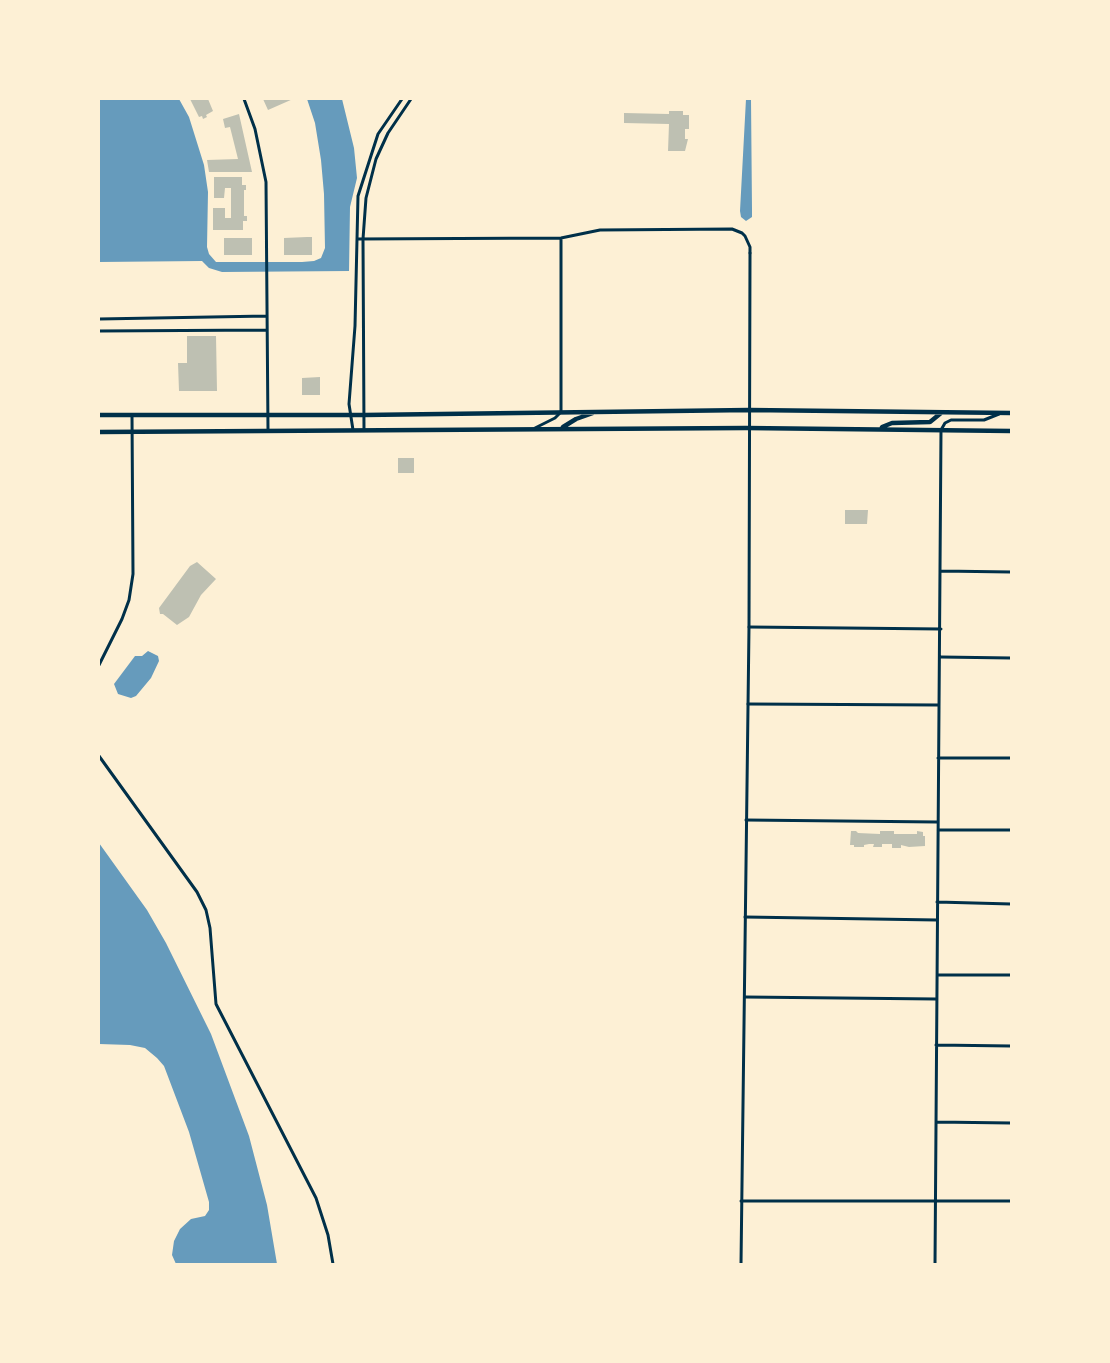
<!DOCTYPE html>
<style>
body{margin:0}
#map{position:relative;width:1110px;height:1363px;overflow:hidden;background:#fdf0d5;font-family:Arial,sans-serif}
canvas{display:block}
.frame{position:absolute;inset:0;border:100px solid #fdf0d5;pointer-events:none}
</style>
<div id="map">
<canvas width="1110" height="1363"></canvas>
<div class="frame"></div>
</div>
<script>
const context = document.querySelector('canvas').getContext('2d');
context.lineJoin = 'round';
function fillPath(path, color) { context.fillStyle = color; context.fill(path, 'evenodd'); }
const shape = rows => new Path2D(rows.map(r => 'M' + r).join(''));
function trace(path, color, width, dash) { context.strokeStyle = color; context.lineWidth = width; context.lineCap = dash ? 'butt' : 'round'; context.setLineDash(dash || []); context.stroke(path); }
const water = shape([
 [99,99,179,99,189,117,204,165,208,192,207,247,209,254,216,262,302,262,314,261,321,258,325,248,324,194,321,160,315,123,307,99,342,99,354,148,357,178,350,207,349,271,222,272,209,268,202,261,99,262],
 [746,99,751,99,752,210,752,217,746,221,741,217,740,211],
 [148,651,158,656,159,661,151,678,136,696,131,698,118,694,114,684,135,656,142,656],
 [99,843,147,910,166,943,211,1034,249,1136,267,1205,277,1264,176,1264,172,1255,174,1241,180,1229,191,1219,205,1216,209,1210,209,1202,189,1132,164,1066,157,1058,145,1048,130,1045,99,1044]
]);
const building = shape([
 [190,99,208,99,213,111,206,115,207,117,203,119,202,116,199,117],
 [263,99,293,99,268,110],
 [669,111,683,111,683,115,689,115,689,129,685,129,685,139,688,139,685,151,668,151,669,124,624,123,624,113,669,114],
 [239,114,252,172,209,172,207,160,238,159,230,127,225,128,223,119],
 [214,177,242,177,242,185,246,185,246,190,244,190,244,216,247,216,247,221,243,221,243,230,213,230,213,208,225,208,225,218,231,218,231,188,225,188,224,198,214,198],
 [307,237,312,237,312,255,284,255,284,238],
 [224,238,252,238,252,255,224,255],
 [187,336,216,336,217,391,179,391,178,363,187,363],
 [320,377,320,395,302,395,302,378],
 [398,458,414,458,414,473,398,473],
 [845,510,868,510,867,524,845,524],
 [197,562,216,579,201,595,189,617,177,625,163,614,160,614,159,608,190,566],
 [851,831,856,831,858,833,880,834,880,831,894,831,894,834,917,834,917,831,923,832,923,836,925,836,925,846,909,847,901,845,901,848,892,848,892,844,882,844,882,847,873,847,874,844,869,844,864,845,864,847,854,847,854,845,850,845]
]);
const minor = shape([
 [244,99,255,129,266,182,268,430],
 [357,239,561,238,600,230,732,229,742,233,745,236,750,247,750,253],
 [99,319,267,316],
 [99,331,267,330],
 [535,428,555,418,561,412,561,238],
 [353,430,349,404,355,326,358,196,378,134,402,99],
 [364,430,363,239,366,198,376,159,388,133,411,99],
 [941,571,1011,572],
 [749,627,941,629],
 [941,657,1011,658],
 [748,704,938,705],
 [938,758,1011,758],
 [746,820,937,822],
 [938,830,1011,830],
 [937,902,1011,904],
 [745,917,937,920],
 [937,975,1011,975],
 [745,997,936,999],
 [936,1045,1011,1046],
 [936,1122,1011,1123],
 [741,1201,1011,1201],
 [935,1264,941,430,945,423,951,420,984,420,999,414]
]);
const tertiary = shape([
 [99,665,122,619,129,600,133,574,132,415],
 [99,756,197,892,206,910,210,928,216,1004,316,1198,328,1235,333,1264],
 [741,1264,749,627,750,253]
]);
const primary = shape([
 [99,415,364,415,749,410,1011,413],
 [563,427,576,419,593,413],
 [882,427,892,423,930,422,941,413],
 [99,432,746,428,1011,431]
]);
fillPath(water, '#669bbc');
fillPath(building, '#bec0b2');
trace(minor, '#003049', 3);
trace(tertiary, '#003049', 3);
trace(primary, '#003049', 4.5);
</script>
